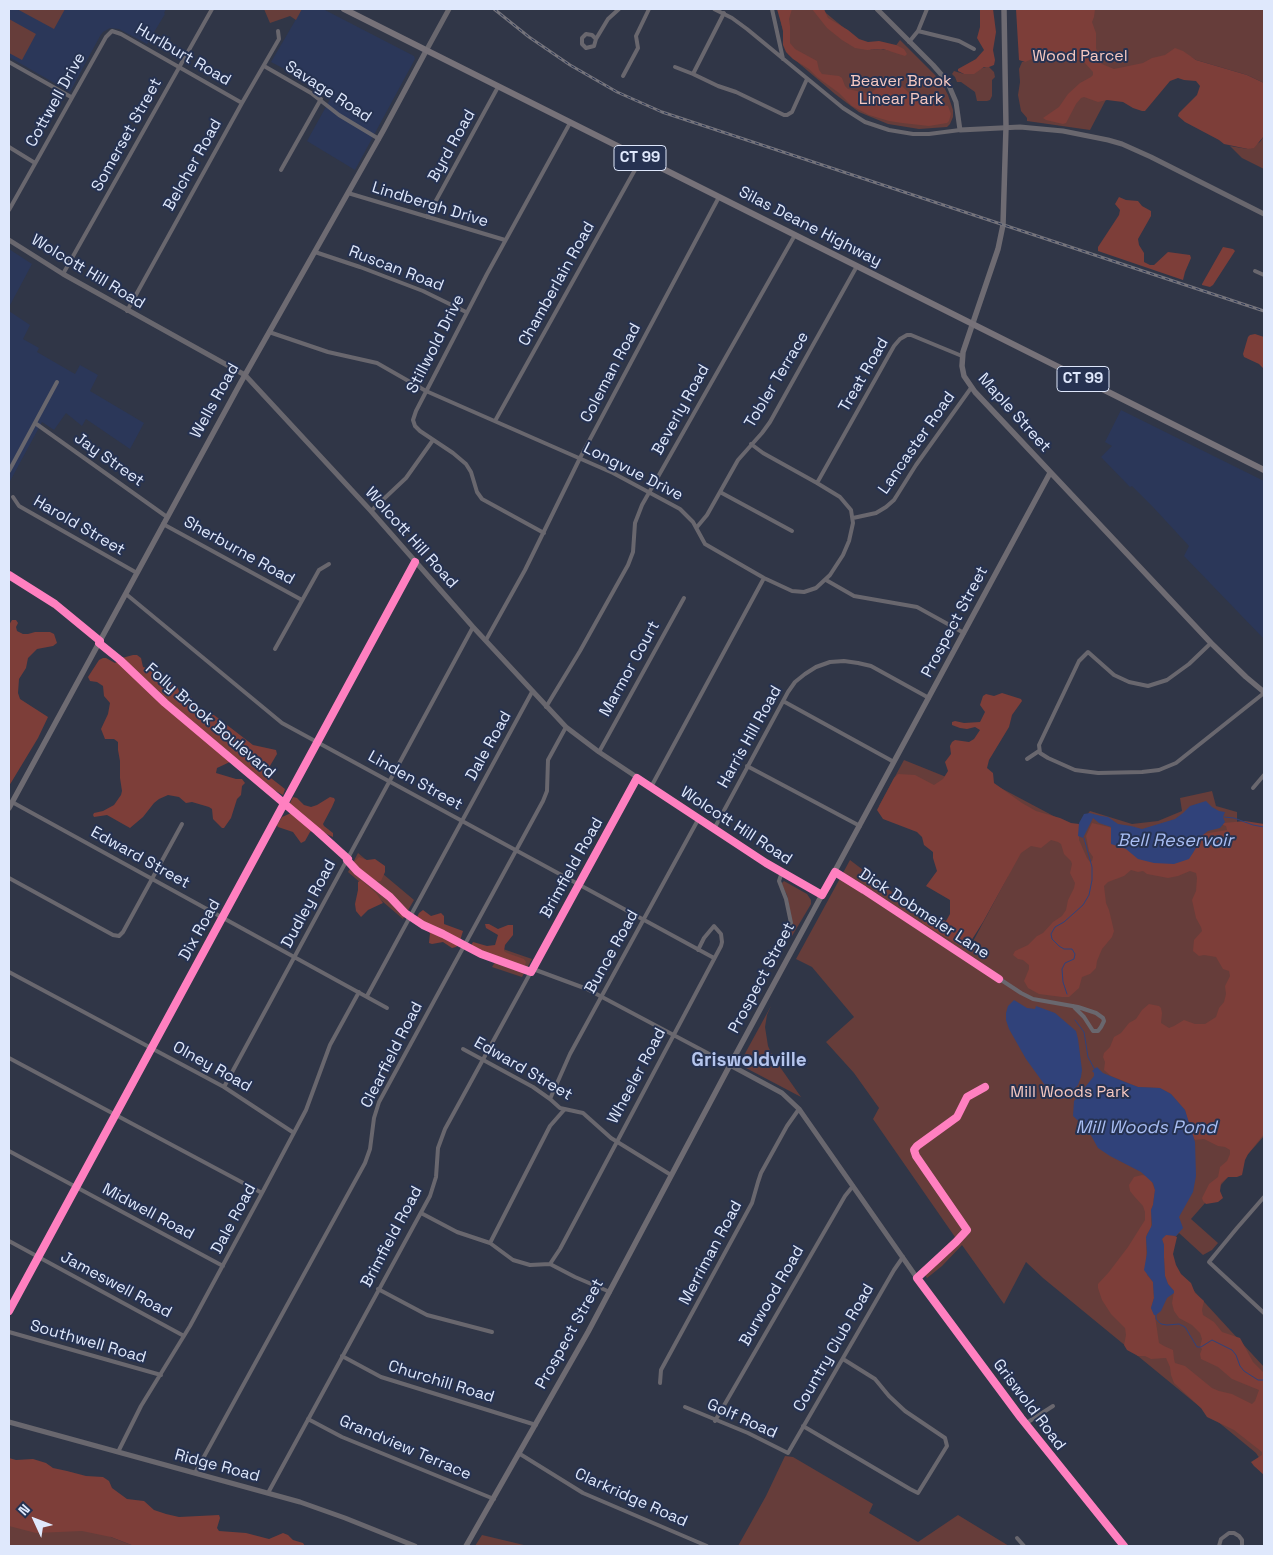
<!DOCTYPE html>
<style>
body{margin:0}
#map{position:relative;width:1273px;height:1555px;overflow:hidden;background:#303647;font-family:"Space Grotesk",sans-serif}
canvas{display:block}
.frame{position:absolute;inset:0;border:10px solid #dfe8fc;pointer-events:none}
.north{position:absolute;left:10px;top:1495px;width:50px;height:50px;-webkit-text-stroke:4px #263251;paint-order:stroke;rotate:313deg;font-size:14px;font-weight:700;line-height:20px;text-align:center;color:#dfe8fc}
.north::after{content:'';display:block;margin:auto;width:18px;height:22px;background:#dfe8fc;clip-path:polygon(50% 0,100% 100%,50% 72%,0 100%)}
</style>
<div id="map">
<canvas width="1273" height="1555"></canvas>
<div class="frame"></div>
<div class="north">N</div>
</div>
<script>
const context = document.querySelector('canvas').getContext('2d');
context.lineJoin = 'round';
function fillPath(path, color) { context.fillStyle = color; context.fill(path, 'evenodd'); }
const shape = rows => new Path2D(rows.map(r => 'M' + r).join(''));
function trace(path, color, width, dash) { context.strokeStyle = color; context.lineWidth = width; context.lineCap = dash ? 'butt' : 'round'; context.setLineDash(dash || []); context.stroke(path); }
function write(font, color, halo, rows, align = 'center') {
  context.font = font + ' "Space Grotesk",sans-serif'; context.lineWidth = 4; context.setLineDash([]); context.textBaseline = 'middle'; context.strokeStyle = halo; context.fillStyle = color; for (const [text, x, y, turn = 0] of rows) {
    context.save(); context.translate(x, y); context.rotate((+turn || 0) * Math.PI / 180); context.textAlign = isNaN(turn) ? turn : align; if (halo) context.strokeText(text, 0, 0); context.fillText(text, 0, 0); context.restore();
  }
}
const built = shape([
 [9,9,166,9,164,13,165,14,147,44,119,29,110,28,103,32,100,36,70,92,9,57],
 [302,9,323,9,414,56,415,59,355,170,307,141,333,94,271,62],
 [9,249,32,264,9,307],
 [9,311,30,325,23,339,39,348,37,352,75,374,80,365,98,375,90,391,144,423,130,449,86,419,82,426,66,413,54,430,42,422,9,483],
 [1121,410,1264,481,1264,639,1184,556,1189,546,1153,507,1132,486,1130,487,1101,457,1112,446,1105,442]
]);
const green = shape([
 [17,9,65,9,54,29],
 [264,9,302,9,296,20,290,16,270,23],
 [778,9,821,9,871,50,881,49,892,51,900,40,935,75,943,85,948,95,953,110,953,117,950,124,947,127,919,129,888,124,859,112,835,94,788,54],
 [1025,9,1264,9,1264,83,1247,75,1196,60,1191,57,1110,92,1090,130,1027,121,1027,118,1021,111,1018,95,1020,82,1019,69,1022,62,1025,62],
 [9,19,36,34,22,60,9,53],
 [986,67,989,67,994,72,995,77,992,80,992,96,990,100,987,101,977,101,975,92,961,82,957,82,955,77,952,74,954,71,964,74],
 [1264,136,1264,169,1242,158,1230,146,1248,149,1260,142],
 [904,760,976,789,982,778,1076,828,1090,811,1132,824,1158,821,1182,811,1180,798,1212,791,1216,806,1237,812,1237,833,1264,832,1264,1136,1191,1219,1218,1243,1212,1250,1203,1255,1179,1233,1160,1254,1264,1367,1264,1465,1256,1453,1043,1278,1026,1262,1004,1304,962,1245,942,1266,927,1278,921,1269,939,1254,955,1237,873,1119,879,1108,854,1073,826,1042,854,1017,812,967,796,959,850,860,968,950,970,947,1008,876,879,806],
 [358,853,414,900,403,919,348,872],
 [784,881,807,894,811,900,811,904,792,936,788,934,788,926,792,925,792,921,787,895,782,885,782,883],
 [503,949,532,959,522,977,492,967],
 [771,1006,767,1015,765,1027,768,1046,773,1057,801,1097,746,1068,741,1063,742,1059],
 [785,1456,793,1457,873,1504,869,1513,918,1542,958,1515,1009,1546,738,1546,766,1496],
 [9,1468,52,1479,111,1537,134,1546,9,1546],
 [482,1535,528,1546,475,1546]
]);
const forest = shape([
 [777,9,792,9,789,19,790,26,790,43,795,49,817,61,819,70,822,74,839,76,842,78,845,86,848,89,866,93,871,93,877,88,878,82,881,78,890,80,902,86,908,92,914,96,931,100,942,105,948,106,951,114,949,121,947,123,929,126,902,123,889,121,869,115,852,106,839,93,817,77,809,69,793,59,786,52,783,45,783,30],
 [812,9,824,9,828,18,848,30,859,39,868,42,879,41,896,45,904,49,907,54,905,56,883,49,867,50,855,48,842,40,827,28],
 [980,9,993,9,996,32,993,50,995,60,994,65,989,67,984,67,974,74,964,74,958,71,958,69,976,59,984,50,977,38,980,27],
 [1016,9,1095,9,1094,17,1092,22,1096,33,1096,48,1098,54,1098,60,1102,64,1114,69,1143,63,1152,58,1165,55,1175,48,1183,51,1196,60,1247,75,1264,83,1264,136,1254,148,1248,149,1224,144,1219,140,1185,122,1178,116,1179,113,1197,95,1200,86,1196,81,1184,80,1178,78,1170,81,1145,111,1142,111,1133,108,1123,102,1107,100,1098,102,1084,97,1081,98,1076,104,1066,123,1063,124,1046,120,1043,118,1059,107,1068,94,1080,83,1091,77,1093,75,1093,72,1085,63,1079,60,1070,59,1062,55,1044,54,1025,62,1019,60],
 [1119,197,1126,200,1138,201,1142,206,1151,211,1151,216,1138,239,1139,245,1144,253,1144,262,1150,265,1154,265,1168,252,1190,255,1191,258,1185,272,1183,280,1098,251,1098,247,1119,215,1120,210,1115,204],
 [1223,247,1233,249,1235,251,1213,285,1210,287,1202,285,1202,284],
 [1255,334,1264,337,1264,369,1259,364,1244,357,1243,354,1248,337,1250,335],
 [12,620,16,620,18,623,16,627,17,631,23,634,28,634,35,632,50,632,54,634,57,643,53,646,37,649,28,658,26,668,19,679,18,693,20,699,48,717,38,738,9,786,9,625],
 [133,655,137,655,141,658,143,667,153,670,158,680,160,682,169,683,177,686,180,694,191,697,200,712,214,715,253,745,276,750,277,754,267,771,267,775,285,789,283,795,272,789,264,788,245,774,236,762,232,761,217,768,216,773,236,779,242,779,245,783,242,786,241,795,237,799,231,818,224,828,222,828,213,819,212,809,209,807,192,802,186,803,179,797,168,795,159,799,154,803,143,817,130,828,107,815,94,817,93,815,94,813,103,811,114,805,121,795,122,791,120,778,120,761,118,750,118,742,114,739,105,739,101,729,108,714,110,703,104,696,103,686,97,682,90,681,88,677,99,660,103,658,106,658,115,663,122,658],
 [1002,693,1021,699,1022,701,1012,715,1009,727,989,760,987,768,993,773,994,783,1022,803,1036,811,1060,818,1071,823,1079,824,1079,840,1087,858,1090,862,1092,861,1093,857,1089,851,1086,836,1092,823,1109,827,1189,857,1193,853,1196,840,1203,834,1227,830,1226,826,1223,825,1223,823,1245,821,1264,824,1264,1134,1248,1154,1245,1160,1242,1175,1237,1177,1228,1177,1221,1183,1220,1191,1223,1198,1218,1202,1206,1204,1203,1201,1202,1198,1209,1184,1218,1177,1220,1167,1227,1161,1230,1154,1230,1150,1225,1147,1218,1146,1204,1139,1195,1140,1192,1135,1185,1110,1171,1094,1160,1088,1138,1087,1111,1076,1104,1070,1105,1062,1103,1057,1104,1053,1110,1047,1114,1037,1121,1033,1129,1023,1136,1019,1142,1010,1149,1004,1159,1006,1161,1008,1162,1013,1161,1023,1169,1028,1174,1026,1184,1020,1195,1024,1205,1024,1216,1017,1219,1008,1224,1002,1226,994,1225,986,1230,976,1229,971,1223,969,1216,957,1204,955,1199,956,1193,951,1194,940,1202,931,1201,927,1196,918,1192,900,1196,891,1197,878,1196,873,1190,871,1178,876,1168,878,1147,874,1143,871,1138,872,1131,870,1124,876,1108,882,1104,886,1106,903,1109,910,1114,931,1112,937,1102,949,1097,961,1096,968,1090,974,1082,977,1079,988,1069,997,1062,997,1039,994,1028,988,1024,981,1029,969,1029,965,1023,960,1018,959,1013,955,1015,951,1028,945,1037,936,1043,933,1053,922,1062,916,1066,910,1068,900,1074,888,1075,883,1070,873,1072,864,1071,861,1064,854,1061,844,1058,842,1051,840,1041,848,1031,846,1021,853,983,922,966,949,962,947,922,923,923,919,932,922,940,919,946,921,950,914,950,900,926,886,937,871,933,858,933,852,924,845,922,837,917,832,883,819,877,810,894,778,898,774,915,775,934,785,943,779,948,771,945,762,951,754,950,746,952,742,955,740,969,742,974,739,980,730,975,727,967,729,960,728,952,725,952,722,955,721,964,723,980,722,985,712,980,705,983,696,986,694,994,696],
 [293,797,297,798,304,805,311,807,317,805,330,797,334,798,335,800,332,807,323,824,324,826,333,833,333,837,322,832,313,830,310,832,305,841,301,843,293,832,278,827,277,825,282,817,291,813,289,805],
 [359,857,367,860,375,859,385,866,385,872,381,881,373,882,364,873,352,869,353,863],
 [361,880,376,893,383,903,368,910,361,917,356,911,355,904,358,890,358,882],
 [423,910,431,916,441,913,444,916,444,924,463,931,459,944,456,947,452,948,443,942,432,944,429,943,430,933,415,922,419,913],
 [485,924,489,924,498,929,508,925,513,925,513,935,505,945,504,951,507,953,524,959,526,962,525,965,520,966,493,960,470,951,469,949,473,942,487,946,495,945,498,935,486,928],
 [1142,1175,1147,1176,1151,1180,1155,1190,1153,1205,1151,1210,1151,1228,1147,1234,1146,1241,1147,1275,1153,1282,1154,1298,1151,1308,1155,1316,1159,1343,1164,1346,1173,1350,1174,1359,1175,1363,1185,1366,1212,1388,1219,1391,1232,1394,1252,1404,1255,1401,1259,1390,1232,1379,1218,1367,1201,1359,1200,1354,1202,1349,1200,1347,1202,1339,1200,1333,1192,1325,1179,1318,1174,1311,1172,1303,1174,1291,1168,1284,1165,1276,1164,1258,1164,1245,1162,1239,1164,1236,1169,1234,1177,1237,1173,1254,1176,1265,1181,1274,1191,1283,1195,1293,1204,1301,1202,1310,1203,1315,1214,1322,1222,1332,1240,1338,1253,1362,1264,1373,1264,1475,1254,1466,1251,1462,1262,1455,1262,1452,1234,1430,1207,1417,1201,1408,1174,1383,1171,1375,1170,1367,1166,1358,1151,1359,1145,1356,1138,1356,1127,1350,1124,1345,1126,1335,1125,1328,1111,1314,1102,1300,1098,1288,1098,1284,1109,1272,1128,1247,1145,1220,1145,1212,1143,1206,1134,1196,1130,1191,1129,1185,1134,1177],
 [9,1458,16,1460,33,1459,46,1463,53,1468,67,1471,86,1476,103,1477,109,1481,112,1488,127,1499,144,1501,154,1510,166,1514,179,1517,219,1515,220,1518,217,1528,219,1531,246,1533,269,1539,283,1533,288,1535,293,1540,303,1543,305,1546,134,1546,111,1537,82,1531,36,1533,9,1526]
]);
const water = shape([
 [1206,801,1212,807,1219,811,1225,812,1223,817,1225,822,1220,828,1208,831,1199,838,1196,848,1189,859,1174,864,1154,863,1138,859,1126,849,1111,844,1111,827,1099,823,1093,818,1083,838,1078,836,1079,823,1084,814,1090,813,1101,816,1108,817,1118,824,1131,826,1142,829,1175,819,1183,813,1190,806],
 [1014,1000,1027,1008,1035,1009,1036,1006,1055,1013,1076,1031,1078,1039,1082,1070,1081,1077,1078,1085,1065,1098,1059,1099,1052,1095,1026,1059,1009,1029,1006,1020,1006,1013,1008,1006],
 [1097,1067,1103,1073,1125,1082,1138,1087,1160,1088,1171,1094,1185,1110,1195,1142,1196,1176,1193,1192,1179,1217,1183,1228,1176,1236,1166,1235,1162,1239,1164,1245,1164,1258,1165,1276,1168,1284,1174,1291,1174,1293,1167,1298,1161,1311,1156,1315,1154,1315,1151,1308,1154,1298,1153,1282,1144,1270,1147,1253,1146,1237,1152,1225,1151,1210,1153,1205,1155,1190,1153,1183,1141,1172,1110,1156,1098,1148,1088,1130,1073,1116,1074,1101,1094,1076,1094,1073,1092,1071]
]);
const stream = shape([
 [1224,817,1234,818,1253,825,1264,827],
 [1067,994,1063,982,1062,969,1065,963,1074,959,1075,954,1072,949,1064,949,1059,946,1052,939,1051,934,1055,927,1064,922,1083,905,1089,895,1092,880,1092,867,1084,838],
 [1075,1020,1084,1032,1088,1057,1095,1070],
 [1156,1313,1156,1319,1161,1324,1167,1325,1179,1324,1185,1327,1197,1347,1201,1347,1212,1340,1232,1350,1236,1355,1240,1366,1244,1371,1258,1380,1264,1380]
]);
const minor = shape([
 [714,9,732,18,747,29,843,108,865,122,889,130,913,134,929,134,960,130],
 [772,9,783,59],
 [918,31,959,41,974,49],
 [596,39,592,35,586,34,582,38,582,44,586,48,594,46,596,39,608,19,619,9],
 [909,42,918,31,927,9],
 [9,62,71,97],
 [264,66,311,93,339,115,379,139],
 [675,67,693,74,718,86,736,92,784,115,787,115,792,112,807,79],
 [693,74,724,13],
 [623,76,638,48,636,36,649,9],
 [9,147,35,163],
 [281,170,321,99],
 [348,193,505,240],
 [9,210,106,37,112,31,121,34,242,103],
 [427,217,498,87],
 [315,252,360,267,423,291,466,312],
 [1255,271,1264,275],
 [63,274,212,9],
 [127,311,242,103,279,39,278,31],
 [269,332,328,352,377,363,426,391,613,473,680,509,693,522,705,544,764,578,792,591,804,592,816,588,830,575,843,555,849,541,853,523,851,510,840,497,817,483,763,453,751,444],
 [495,421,641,159],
 [35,423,167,517],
 [9,471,57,382],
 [817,483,894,346,900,339,907,335,911,335,962,356],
 [720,492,792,531],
 [13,497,19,506,137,573],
 [371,511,406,478,433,440],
 [853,518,876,513,886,507,894,500,916,465,971,388],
 [163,524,302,600],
 [697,527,707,515,738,460,762,433,770,422,857,266],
 [544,533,482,499,477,492,471,472,466,464,453,453,420,431,415,426,413,420,416,411,487,274,570,123],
 [9,575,55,604,100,641],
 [826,580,854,596,917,607,964,633],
 [126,594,282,723,714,958],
 [486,640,525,570,580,458,719,197],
 [1211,643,1189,664,1167,680,1148,686,1129,682,1114,675,1088,652,1079,661,1039,745,1040,753,1048,758,1075,770,1098,773,1142,772,1159,770,1176,763,1264,693],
 [275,649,319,570,329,564],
 [783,701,894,762],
 [546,707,580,651,628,565,633,552,635,523,642,505,795,235],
 [599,752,684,598],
 [1027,759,1039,751],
 [747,766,860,826],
 [253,777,284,803],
 [651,787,764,578],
 [1253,788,1264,775],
 [12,802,387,1008],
 [714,829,788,692,795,682,805,674,816,667,830,662,844,661,858,663,871,666,929,698],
 [317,831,348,859],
 [782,872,779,881,786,899,791,923],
 [835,872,864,890,1021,993,1033,999,1078,1007,1096,1013,1103,1018,1104,1021,1101,1027,1098,1031,1093,1031,1084,1017,1073,1006],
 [9,878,113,935,119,936,123,932,182,824],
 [464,946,488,957],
 [533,969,587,989,730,1065],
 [9,972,224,1087,294,1133],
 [367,996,532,692],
 [463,1049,533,1087,550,1099,560,1108,583,1113,611,1138,671,1175],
 [9,1058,262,1193],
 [224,1087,473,627],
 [550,1099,570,1054,699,818],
 [9,1151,223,1266],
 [1264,1197,1237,1228,1209,1262,1264,1313],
 [421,1213,457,1232,490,1243,513,1260,530,1265,550,1264,575,1277,610,1292],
 [9,1241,184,1336],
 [490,1243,550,1126,564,1110],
 [550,1264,560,1249,721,946,722,942,721,934,714,926,704,938,698,950],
 [378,1289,427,1315,492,1332],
 [9,1311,415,562],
 [9,1332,161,1375],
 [342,1356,381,1377,536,1425],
 [660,1383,661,1370,752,1203,758,1182,761,1173,787,1126,799,1109],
 [685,1407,748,1433,788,1453,894,1270,903,1257],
 [308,1419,342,1437,494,1499],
 [715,1421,845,1196,853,1186],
 [1025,1424,1053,1406],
 [803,1426,910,1489,918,1493,947,1446,945,1438,905,1411,889,1396,875,1379,843,1359],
 [118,1452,141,1406,190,1326,262,1193,306,1110,330,1045,359,992],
 [520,1454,583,1493,707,1546],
 [195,1473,365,1163,370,1149,374,1118,379,1102,543,801,547,791,548,760,566,727],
 [268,1493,430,1196,436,1177,438,1148,445,1129,637,778],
 [1017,1538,1024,1546],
 [1219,1546,1221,1539,1229,1533,1234,1533,1239,1536,1242,1540,1242,1546]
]);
const tertiary = shape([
 [877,9,933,65,947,81,956,102,960,130,1020,127,1063,131,1108,140,1122,144,1151,157,1264,214],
 [426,51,449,9],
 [9,240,63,274,245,375,371,511,473,627,566,727,599,752,766,863,822,895],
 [730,1065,782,1093,799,1109,917,1278,1021,1418,1124,1546],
 [9,1422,300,1502,345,1518,415,1546]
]);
const secondary = shape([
 [1004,9,1006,127,1003,225,998,249,963,352,962,366,964,376,975,392,1211,643,1246,677,1264,692],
 [9,808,241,382,383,131,426,51],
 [466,1546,588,1332,730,1065,1050,473]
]);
const primary = shape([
 [344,9,1264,470]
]);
const rail = shape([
 [494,9,529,37,570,65,617,92,662,112,1264,311]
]);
const cycleway = shape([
 [9,575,55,604,100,641,99,643,120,660,165,703,317,831,348,859,347,860,357,871,390,897,405,913,423,925,443,934,481,954,531,972,637,778,766,863,822,895,835,872,864,890,999,979],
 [985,1087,967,1097,957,1117,917,1146,914,1150,916,1156,967,1230,956,1242,917,1278,1021,1418,1124,1546],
 [9,1311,415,562]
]);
const shields = [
 [640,158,52],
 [1083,379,52]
];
const shieldNames = [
 ["CT 99",640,158],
 ["CT 99",1083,379]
];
const streetNames = [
 ["Hurlburt Road",183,55,30],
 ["Savage Road",328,92,33],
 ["Cottwell Drive",56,100,-61],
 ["Somerset Street",127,135,-61],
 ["Byrd Road",452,146,-61],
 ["Belcher Road",193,165,-61],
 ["Lindbergh Drive",430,205,17],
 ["Silas Deane Highway",810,227,27],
 ["Ruscan Road",396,269,21],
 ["Wolcott Hill Road",88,272,31],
 ["Chamberlain Road",557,284,-61],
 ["Stillwold Drive",436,344,-63],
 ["Coleman Road",611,373,-62],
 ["Treat Road",864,375,-60],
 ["Tobler Terrace",777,380,-59],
 ["Wells Road",215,401,-61],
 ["Beverly Road",681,410,-61],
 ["Maple Street",1014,413,48],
 ["Lancaster Road",917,443,-55],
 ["Jay Street",109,460,35],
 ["Longvue Drive",633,472,27],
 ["Harold Street",79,526,30],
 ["Wolcott Hill Road",411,538,48],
 ["Sherburne Road",239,551,29],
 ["Prospect Street",955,622,-62],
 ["Marmor Court",630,669,-61],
 ["Folly Brook Boulevard",210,721,41],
 ["Harris Hill Road",750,737,-61],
 ["Dale Road",489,746,-61],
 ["Linden Street",415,781,29],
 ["Wolcott Hill Road",736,826,33],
 ["Edward Street",140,858,29],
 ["Brimfield Road",572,868,-61],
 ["Dudley Road",309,904,-62],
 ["Dick Dobmeier Lane",924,914,33],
 ["Dix Road",200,930,-61],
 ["Bunce Road",612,952,-61],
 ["Prospect Street",762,978,-62],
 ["Clearfield Road",392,1055,-63],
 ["Olney Road",212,1067,29],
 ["Edward Street",523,1069,30],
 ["Wheeler Road",637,1076,-62],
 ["Midwell Road",148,1212,28],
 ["Dale Road",234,1219,-62],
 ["Brimfield Road",392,1237,-62],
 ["Merriman Road",711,1253,-62],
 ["Jameswell Road",116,1285,28],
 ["Burwood Road",772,1296,-60],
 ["Prospect Street",570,1334,-61],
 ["Southwell Road",88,1342,16],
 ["Country Club Road",834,1348,-60],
 ["Churchill Road",441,1382,17],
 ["Griswold Road",1029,1405,53],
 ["Golf Road",742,1419,24],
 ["Grandview Terrace",405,1448,23],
 ["Ridge Road",217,1466,15],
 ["Clarkridge Road",631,1498,24]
];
const parkNames = [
 ["Wood Parcel",1080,57],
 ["Beaver Brook",901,82],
 ["Linear Park",901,100],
 ["Mill Woods Park",1070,1093]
];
const waterNames = [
 ["Bell Reservoir",1175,841],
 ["Mill Woods Pond",1146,1128]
];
const quarterNames = [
 ["Griswoldville",749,1061]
];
fillPath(built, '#2b3759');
fillPath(green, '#663d3a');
fillPath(forest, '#7d3e39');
fillPath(water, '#30427a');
trace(stream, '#30427a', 1);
trace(minor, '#69676e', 4);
trace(tertiary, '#69676e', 5);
trace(secondary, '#6e6b72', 5.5);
trace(primary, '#777279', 6);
trace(rail, '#74737b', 3);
trace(rail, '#263251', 1, [4]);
trace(cycleway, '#ff80c0', 8);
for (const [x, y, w] of shields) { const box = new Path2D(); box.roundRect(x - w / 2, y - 12.5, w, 25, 4); context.fillStyle = '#263251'; context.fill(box); trace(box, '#dfe8fc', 1); }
write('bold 15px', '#dfe8fc', null, shieldNames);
write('16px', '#dfe8fc', '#263251', streetNames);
write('16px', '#f5c8c1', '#263251', parkNames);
write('italic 18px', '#a8bdf2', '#263251', waterNames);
write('bold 19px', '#b5c5ed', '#263251', quarterNames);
</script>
